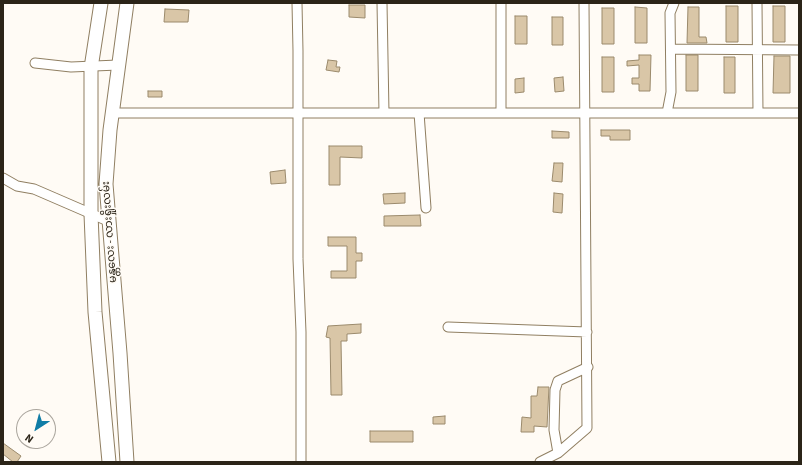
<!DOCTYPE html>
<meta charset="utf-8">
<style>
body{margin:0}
#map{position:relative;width:802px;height:465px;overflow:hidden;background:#fffbf5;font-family:"Source Sans 3",sans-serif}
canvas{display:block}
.frame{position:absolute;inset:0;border:4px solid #2b2418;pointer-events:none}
.north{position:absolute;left:16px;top:409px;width:40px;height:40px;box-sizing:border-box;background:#fffbf5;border:1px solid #aaa59d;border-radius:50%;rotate:216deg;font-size:11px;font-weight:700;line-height:16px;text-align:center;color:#2b2418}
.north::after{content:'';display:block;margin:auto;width:14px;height:18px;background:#117da6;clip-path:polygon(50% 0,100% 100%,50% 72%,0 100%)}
</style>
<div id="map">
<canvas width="802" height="465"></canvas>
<div class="frame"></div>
<div class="north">N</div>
</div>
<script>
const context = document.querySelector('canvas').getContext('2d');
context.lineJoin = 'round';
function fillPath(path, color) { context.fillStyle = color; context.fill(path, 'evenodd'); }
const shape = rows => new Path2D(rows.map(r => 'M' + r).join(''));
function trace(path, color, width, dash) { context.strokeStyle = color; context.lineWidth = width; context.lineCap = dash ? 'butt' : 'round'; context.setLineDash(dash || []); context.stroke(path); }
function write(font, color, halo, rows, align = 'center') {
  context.font = font + ' "Source Sans 3","Noto Sans Myanmar",sans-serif'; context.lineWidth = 3; context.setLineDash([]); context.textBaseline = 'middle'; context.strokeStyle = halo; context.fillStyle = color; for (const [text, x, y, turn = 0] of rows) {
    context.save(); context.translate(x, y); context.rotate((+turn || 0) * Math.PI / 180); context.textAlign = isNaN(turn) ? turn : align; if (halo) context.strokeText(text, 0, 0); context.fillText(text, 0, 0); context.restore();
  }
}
const building = shape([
 [349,5,365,5,365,18,349,17,349,5],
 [726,6,738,6,738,42,726,42,726,6],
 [773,6,785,6,785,42,773,42,773,6],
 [635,7,647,8,647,43,635,43,635,7],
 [688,7,699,7,699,37,706,37,707,43,687,43,688,7],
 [602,8,614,8,614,44,602,44,602,8],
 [165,9,189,10,188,22,164,22,165,9],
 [515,16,527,16,527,44,515,44,515,16],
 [552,17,563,17,563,45,552,45,552,17],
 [639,55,651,55,650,91,639,91,639,84,632,84,632,78,639,78,639,65,627,66,627,61,639,60,639,55],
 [686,55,698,55,698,91,686,91,686,55],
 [774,56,790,56,790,93,773,93,774,56],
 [602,57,614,57,614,92,602,92,602,57],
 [724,57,735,57,735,93,724,93,724,57],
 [328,60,337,61,336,67,340,67,339,72,326,70,328,60],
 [563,77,564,91,555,92,554,78,563,77],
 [524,78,524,92,515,93,515,79,524,78],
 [148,91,162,91,162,97,148,97,148,91],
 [601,130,630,130,630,140,610,140,610,136,601,136,601,130],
 [552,131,569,132,569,138,552,138,552,131],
 [329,146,362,146,362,158,340,157,340,185,329,185,329,146],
 [554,163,563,163,562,182,552,181,554,163],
 [285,170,286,183,271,184,270,172,285,170],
 [405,193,405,203,384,204,383,194,405,193],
 [554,193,563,194,562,213,553,212,554,193],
 [420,215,421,226,384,226,384,216,420,215],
 [328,237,356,237,356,253,362,253,362,261,356,261,356,278,331,278,331,271,347,271,347,246,328,246,328,237],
 [361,324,361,333,347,334,347,341,341,341,342,395,331,395,330,338,326,337,328,326,361,324],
 [538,387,549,387,547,427,534,426,534,432,521,432,522,417,531,418,531,396,537,396,538,387],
 [445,416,445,424,433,424,433,417,445,416],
 [370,431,413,431,413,442,370,442,370,431],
 [3,443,21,456,17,462,13,462,3,454,3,443]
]);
const minor = shape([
 [297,3,298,51,298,259,301,332,301,462],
 [382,3,384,113],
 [757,3,758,113],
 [671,49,799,50],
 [35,63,71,67,118,65],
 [113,113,799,113],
 [419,113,426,208],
 [501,113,501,3],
 [667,113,671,92,670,13,674,3],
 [3,178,17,186,34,189,108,221],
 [448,327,587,332],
 [558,453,554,430,555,390,558,381,588,367],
 [540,462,558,453,587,428,584,3]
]);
const highway = shape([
 [101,3,91,68,91,214,95,312,109,462],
 [127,462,120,353,106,184,110,130,127,3]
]);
const streetNames = [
 ["မန္တလေး - လားရှိုးလမ်း",110,232,-94]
];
fillPath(building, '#d9c6a7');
trace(building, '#9b8a6c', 1);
trace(minor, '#907f62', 11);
trace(highway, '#907f62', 15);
trace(minor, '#fff', 9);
trace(highway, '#fff', 13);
write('11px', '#2b2418', '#fffbf5', streetNames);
</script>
